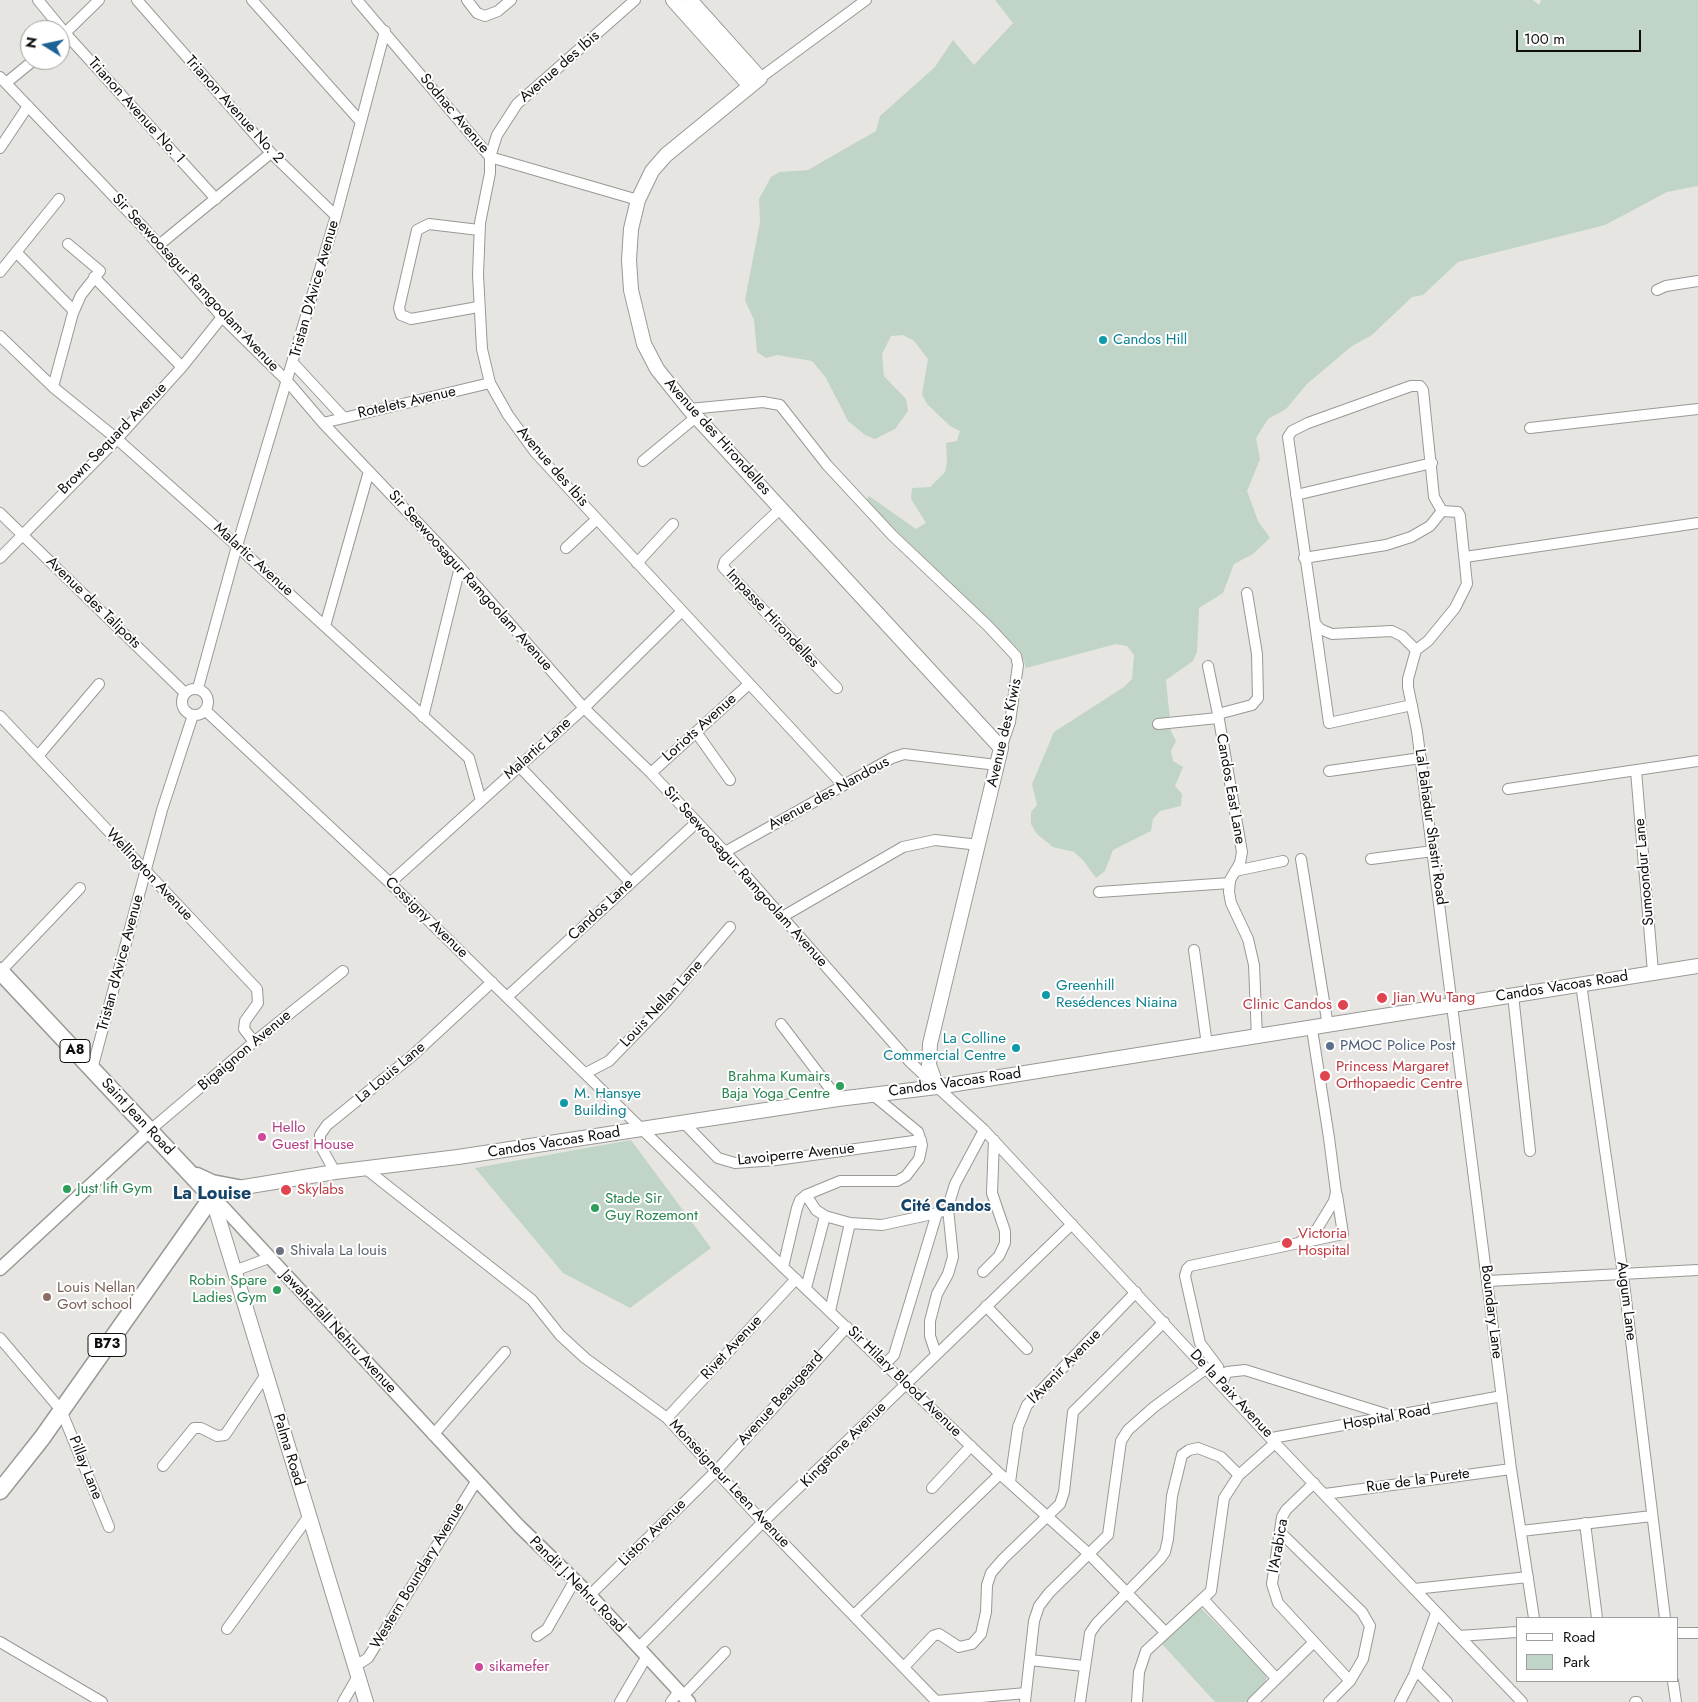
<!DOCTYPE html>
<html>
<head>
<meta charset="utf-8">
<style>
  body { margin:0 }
  #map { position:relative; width:1698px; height:1702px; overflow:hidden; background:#e7e5e2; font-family:Jost,sans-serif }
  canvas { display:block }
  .legend { position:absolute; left:1516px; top:1617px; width:162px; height:65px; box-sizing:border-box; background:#fff; border:1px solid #9f9f9e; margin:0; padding:6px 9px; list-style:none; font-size:15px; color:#0f0e0d }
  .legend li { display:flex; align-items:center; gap:10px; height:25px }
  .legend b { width:25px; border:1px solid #9f9f9e }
  .north { position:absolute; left:20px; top:20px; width:50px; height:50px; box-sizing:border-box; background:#fff; border:1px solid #9f9f9e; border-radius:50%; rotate:280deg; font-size:14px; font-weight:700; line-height:20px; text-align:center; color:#0f0e0d }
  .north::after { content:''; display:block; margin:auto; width:18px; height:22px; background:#1c6297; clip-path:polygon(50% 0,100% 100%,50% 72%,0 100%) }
  .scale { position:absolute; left:1516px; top:30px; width:125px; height:22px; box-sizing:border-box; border:2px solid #0f0e0d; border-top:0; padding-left:6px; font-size:15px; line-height:18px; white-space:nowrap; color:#0f0e0d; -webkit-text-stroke:4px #fff; paint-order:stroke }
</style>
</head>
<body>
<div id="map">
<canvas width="1698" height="1702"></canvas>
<ul class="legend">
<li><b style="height:6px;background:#fff"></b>Road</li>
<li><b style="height:14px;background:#c0d4c7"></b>Park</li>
</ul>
<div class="north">N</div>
<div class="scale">100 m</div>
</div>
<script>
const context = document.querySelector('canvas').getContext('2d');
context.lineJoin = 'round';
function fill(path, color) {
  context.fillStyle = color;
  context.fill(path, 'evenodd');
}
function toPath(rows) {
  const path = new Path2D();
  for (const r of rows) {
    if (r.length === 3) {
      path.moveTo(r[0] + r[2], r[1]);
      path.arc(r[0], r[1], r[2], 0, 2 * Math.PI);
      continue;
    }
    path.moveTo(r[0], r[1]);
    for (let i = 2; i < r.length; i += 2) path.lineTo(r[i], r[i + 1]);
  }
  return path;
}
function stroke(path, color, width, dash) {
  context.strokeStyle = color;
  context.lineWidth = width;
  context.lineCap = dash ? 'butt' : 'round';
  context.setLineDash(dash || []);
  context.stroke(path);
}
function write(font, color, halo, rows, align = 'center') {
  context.font = font + ' Jost,sans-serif';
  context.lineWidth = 4;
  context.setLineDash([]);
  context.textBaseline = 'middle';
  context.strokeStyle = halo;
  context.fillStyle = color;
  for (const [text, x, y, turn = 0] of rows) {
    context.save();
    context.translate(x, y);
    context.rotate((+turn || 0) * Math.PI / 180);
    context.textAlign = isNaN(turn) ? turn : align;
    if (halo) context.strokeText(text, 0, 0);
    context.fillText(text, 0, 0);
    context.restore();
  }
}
fill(toPath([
  [995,0,1533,0,1539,5,1541,0,1698,0,1698,186,1667,192,1605,225,1458,262,1423,295,1412,297,1372,335,1352,346,1307,384,1286,409,1268,419,1256,438,1260,459,1247,491,1258,521,1270,538,1253,554,1234,564,1223,593,1199,608,1197,652,1193,661,1166,680,1171,731,1176,741,1171,751,1173,761,1183,767,1175,786,1182,794,1181,806,1160,811,1153,819,1151,831,1113,850,1105,871,1096,878,1083,860,1074,852,1053,847,1037,834,1031,824,1031,812,1037,805,1032,784,1054,732,1124,687,1132,679,1134,655,1127,646,1116,644,1026,668,1021,652,866,501,869,496,916,529,926,523,911,499,912,488,930,487,945,472,947,461,946,443,957,441,960,431,950,426,927,404,922,394,928,359,914,341,903,335,891,336,882,354,884,376,906,399,908,411,895,429,875,439,865,435,848,421,826,378,812,361,777,355,766,358,757,352,754,320,745,300,760,222,759,199,771,177,780,172,808,170,876,131,880,116,935,67,953,40,974,65,1013,23],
  [631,1140,711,1248,630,1308,563,1273,475,1168],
  [1200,1607,1267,1675,1265,1683,1247,1702,1215,1702,1162,1644]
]), '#c0d4c7');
const minor = toPath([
  [38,0,65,33,216,199],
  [137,0,271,153,336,216],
  [252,0,361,122],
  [357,0,490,157,638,200],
  [467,0,477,13,485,16,498,11,511,0],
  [635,0,517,104,497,135,490,157,490,173,480,223,478,275,482,349,490,383,508,415,535,452,843,785],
  [60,38,99,0],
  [0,77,142,226,222,317,288,382,323,423,460,567,584,708,651,773,725,852,910,1062,984,1130,1275,1443,1522,1702],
  [760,78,866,0],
  [6,83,34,60],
  [0,148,28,106],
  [159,245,271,153],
  [16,252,74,311],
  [0,272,59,199],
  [94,277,182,367],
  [1657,290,1666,286,1698,281],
  [478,307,411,319,401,315,399,308,417,230,429,224,479,230],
  [0,336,53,387,117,439,237,546,469,758,481,801],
  [293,363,344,418],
  [53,387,73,313,81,295,100,271,68,244],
  [689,409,763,402,780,405,827,465,892,535,988,626,1016,656,1018,665,1010,722,1001,748],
  [323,423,490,383],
  [1530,428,1698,409],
  [643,461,696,417],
  [1296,495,1432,463],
  [781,508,725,561,723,567,837,688],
  [0,513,185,693],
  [566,548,597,519],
  [1465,557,1698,523],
  [0,558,117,439,182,367,222,317],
  [1304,558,1386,545,1411,537,1430,526,1442,511,1458,512,1460,516,1467,584,1455,608,1428,641,1416,650],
  [637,563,673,524],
  [1247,593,1257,654,1258,698,1252,705,1218,714,1242,852,1240,863,1230,880,1229,892,1231,903,1248,939,1254,965,1257,1038],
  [1315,624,1329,723,1412,705],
  [325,626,369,471],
  [1416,650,1408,679,1408,687,1417,731,1511,1469,1534,1618],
  [1416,650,1402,636,1392,631,1332,634,1320,629,1315,623,1288,437,1292,431,1308,423,1411,386,1420,386,1423,390,1434,497,1442,511],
  [1208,666,1218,714],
  [198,688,237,546,336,216,385,31],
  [195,702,13],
  [205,710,390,883,783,1267,1000,1474,1089,1554,1165,1632],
  [0,716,257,989,258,1003,245,1021,244,1029,254,1042],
  [423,717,460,567],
  [1158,724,1218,718],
  [696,732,730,780],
  [38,756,99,684],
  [519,766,631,883],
  [1329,771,1421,758],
  [1636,771,1653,972],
  [651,773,749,684],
  [1508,789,1698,761],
  [725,852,892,758,904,754,997,765],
  [1301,859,1328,1026],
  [1371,859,1433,851],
  [1235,871,1283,861],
  [390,883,584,708,682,611],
  [1099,892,1230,883],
  [782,917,903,847,935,840,979,845],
  [1194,950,1207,1045],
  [0,972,80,888],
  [1581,984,1623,1275,1665,1618],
  [1513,995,1530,1151],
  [507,997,696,823],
  [781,1024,838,1099],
  [92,1069,162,810,193,715],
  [586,1073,609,1061,665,1003,730,927],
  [685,1124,718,1158,735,1163,776,1160,921,1140],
  [149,1131,254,1042,343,971],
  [366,1169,532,1300,560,1335,585,1358,667,1418,763,1522,937,1702],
  [335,1172,320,1145,320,1135,327,1125,412,1056,492,982],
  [806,1195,816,1210,825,1216,850,1223,882,1225,937,1213],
  [1301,1243,1343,1234,1337,1195],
  [783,1267,797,1208,800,1200,806,1195,840,1181,897,1181,906,1176,919,1159,922,1145,918,1132,873,1095],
  [234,1271,269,1258],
  [983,1272,999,1256,1005,1243,1005,1231,992,1193,994,1140],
  [1488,1281,1698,1270],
  [806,1288,825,1216],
  [986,1306,1027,1349],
  [830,1311,850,1223],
  [0,1338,61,1410,109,1527],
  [936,1354,930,1336,930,1321,937,1294,948,1274,953,1257,948,1209,951,1197,955,1184,984,1130],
  [883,1362,888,1361,894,1355,937,1213,948,1209],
  [1222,1383,1218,1367,1200,1343,1185,1276,1187,1269,1190,1266,1299,1243,1317,1229,1334,1201,1336,1192,1329,1138,1312,1029],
  [1222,1383,1227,1372,1245,1370,1392,1416],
  [667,1418,796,1279],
  [433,1435,505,1352],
  [1272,1438,1502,1396],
  [163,1466,194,1428,201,1428,217,1436,225,1435,265,1376],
  [1010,1482,1018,1427,1027,1405,1136,1292],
  [932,1488,971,1446],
  [1325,1494,1511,1469],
  [1585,1523,1597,1618],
  [1521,1531,1652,1516],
  [1280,1532,1362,1612,1370,1626,1363,1659,1350,1681,1329,1702],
  [1414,1589,1528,1577],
  [590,1595,716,1471,847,1327],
  [1203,1599,1276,1678],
  [854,1615,1000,1474],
  [227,1629,309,1516],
  [1677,1633,1698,1633],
  [537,1636,547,1629,575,1580],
  [1459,1636,1517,1632],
  [0,1642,102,1702],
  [1314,1642,1350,1681],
  [639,1647,763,1522,1072,1224],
  [1030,1660,1084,1666],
  [354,1667,368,1658,477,1480],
  [904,1667,933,1636,939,1634,959,1647,972,1644,981,1634,986,1612,987,1585,991,1573,1003,1559,1060,1504,1064,1492,1073,1412,1164,1322],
  [1416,1670,1447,1702],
  [1673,1681,1676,1702],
  [683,1696,725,1652],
  [936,1701,1026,1693],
  [343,1702,358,1676],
  [620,1702,647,1656],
  [671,1702,679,1691],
  [1025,1702,1034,1621,1039,1606,1049,1593,1108,1535,1121,1441,1128,1430,1154,1407,1207,1368],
  [1080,1702,1090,1633,1097,1623,1160,1559,1165,1552,1168,1539,1172,1496,1182,1455,1189,1450,1198,1448,1221,1457,1239,1475],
  [1137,1702,1139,1672,1146,1651,1211,1591,1224,1498,1239,1475,1275,1443],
  [1253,1702,1314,1642,1278,1603,1272,1584,1282,1517,1286,1510,1314,1483],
  [1400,1702,1414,1675,1436,1613],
  [1635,1702,1637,1702]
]);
const tertiary = toPath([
  [212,1197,222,1206,519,1526,590,1595,689,1702],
  [0,1269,149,1131]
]);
const secondary = toPath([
  [673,0,750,86],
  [690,0,760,78,666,155,652,171,638,200,631,229,629,260,631,290,644,344,657,369,689,409,1001,748,930,1044,929,1065,937,1087],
  [366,1702,212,1197,238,1188,335,1172,458,1157,838,1099,937,1087,1698,966]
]);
const primary = toPath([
  [0,971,212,1197,42,1438,0,1491],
  [197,1176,212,1183,238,1188]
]);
stroke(minor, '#9a9895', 12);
stroke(tertiary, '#9a9895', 15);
stroke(secondary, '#9a9895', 16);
stroke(primary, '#9a9895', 19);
stroke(minor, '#fff', 10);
stroke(tertiary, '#fff', 12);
stroke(secondary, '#fff', 14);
stroke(primary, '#fff', 16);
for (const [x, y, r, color] of [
  [1103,340,5,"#0f9aa8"],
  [1046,995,5,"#0f9aa8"],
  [1382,998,6,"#e0444e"],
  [1343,1005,6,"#e0444e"],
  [1330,1046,5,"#5c6f8a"],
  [1016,1048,5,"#0f9aa8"],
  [1325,1076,6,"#e0444e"],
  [840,1086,5,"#2e9e5b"],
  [564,1103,5,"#0f9aa8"],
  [262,1137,5,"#d1479c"],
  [67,1189,5,"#2e9e5b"],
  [286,1190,6,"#e0444e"],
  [595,1208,5,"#2e9e5b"],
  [1287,1243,6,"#e0444e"],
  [280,1251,5,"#6b7280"],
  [277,1290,5,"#2e9e5b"],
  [47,1297,5,"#8d6e63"],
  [479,1667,5,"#d1479c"]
]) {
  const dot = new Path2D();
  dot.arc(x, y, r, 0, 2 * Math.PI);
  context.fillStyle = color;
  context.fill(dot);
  stroke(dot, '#fff', 2);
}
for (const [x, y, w] of [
  [75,1051,30],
  [107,1345,38]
]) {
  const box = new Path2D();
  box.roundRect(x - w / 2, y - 11.5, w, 23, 4);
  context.fillStyle = '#fff';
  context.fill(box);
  stroke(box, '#0f0e0d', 1);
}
write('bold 14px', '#0f0e0d', null, [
  ["A8",75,1051],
  ["B73",107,1345]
]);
write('15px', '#0f0e0d', '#fff', [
  ["Avenue des Ibis",560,67,-41],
  ["Trianon Avenue No. 2",234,110,48],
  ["Trianon Avenue No. 1",136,111,48],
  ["Sodnac Avenue",454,114,50],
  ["Sir Seewoosagur Ramgoolam Avenue",195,283,47],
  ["Tristan D'Avice Avenue",315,289,-74],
  ["Rotelets Avenue",407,403,-13],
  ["Avenue des Hirondelles",717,437,48],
  ["Brown Sequard Avenue",113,439,-46],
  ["Avenue des Ibis",552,467,49],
  ["Malartic Avenue",253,560,42],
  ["Sir Seewoosagur Ramgoolam Avenue",470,581,48],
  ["Avenue des Talipots",93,603,44],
  ["Impasse Hirondelles",772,619,47],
  ["Loriots Avenue",700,728,-42],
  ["Avenue des Kiwis",1005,733,-77],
  ["Malartic Lane",538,749,-42],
  ["Candos East Lane",1230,789,80],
  ["Avenue des Nandous",829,794,-29],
  ["Lal Bahadur Shastri Road",1430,827,82],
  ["Sumoondur Lane",1645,872,-95],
  ["Wellington Avenue",149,875,47],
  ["Sir Seewoosagur Ramgoolam Avenue",745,877,48],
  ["Candos Lane",601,910,-43],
  ["Cossigny Avenue",426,918,44],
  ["Tristan d'Avice Avenue",121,963,-75],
  ["Candos Vacoas Road",1562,987,-9],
  ["Louis Nellan Lane",662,1004,-47],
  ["Bigaignon Avenue",245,1051,-40],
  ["La Louis Lane",391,1073,-40],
  ["Candos Vacoas Road",955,1083,-8],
  ["Saint Jean Road",137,1117,47],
  ["Candos Vacoas Road",554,1143,-9],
  ["Lavoiperre Avenue",796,1155,-6],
  ["Augum Lane",1626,1301,83],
  ["Boundary Lane",1491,1312,83],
  ["Jawaharlall Nehru Avenue",338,1332,47],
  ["Rivet Avenue",732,1348,-47],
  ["l'Avenir Avenue",1065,1367,-46],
  ["Sir Hilary Blood Avenue",904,1382,44],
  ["De la Paix Avenue",1231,1394,47],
  ["Avenue Beaugeard",781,1399,-48],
  ["Hospital Road",1387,1418,-10],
  ["Kingstone Avenue",844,1445,-45],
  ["Palma Road",288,1450,73],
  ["Pillay Lane",85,1468,68],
  ["Rue de la Purete",1418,1481,-8],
  ["Monseigneur Leen Avenue",729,1484,47],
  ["Liston Avenue",653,1533,-45],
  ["l'Arabica",1279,1546,-80],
  ["Western Boundary Avenue",418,1576,-59],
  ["Pandit J.Nehru Road",577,1585,45]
]);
write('15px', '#0d838f', '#fff', [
  ["Candos Hill",1113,340],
  ["Greenhill",1056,986],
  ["Resédences Niaina",1056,1003],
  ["La Colline",1006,1039,"right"],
  ["Commercial Centre",1006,1056,"right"],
  ["M. Hansye",574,1094],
  ["Building",574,1111]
], 'left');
write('15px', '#be3a42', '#fff', [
  ["Jian Wu Tang",1393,998],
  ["Clinic Candos",1332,1005,"right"],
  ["Princess Margaret",1336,1067],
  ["Orthopaedic Centre",1336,1084],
  ["Skylabs",297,1190],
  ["Victoria",1298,1234],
  ["Hospital",1298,1251]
], 'left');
write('15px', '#4e5e75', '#fff', [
  ["PMOC Police Post",1340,1046]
], 'left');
write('15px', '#27864d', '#fff', [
  ["Brahma Kumairs",830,1077],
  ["Baja Yoga Centre",830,1094],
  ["Just lift Gym",77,1189,"left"],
  ["Stade Sir",605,1199,"left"],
  ["Guy Rozemont",605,1216,"left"],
  ["Robin Spare",267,1281],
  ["Ladies Gym",267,1298]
], 'right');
write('15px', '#b23c85', '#fff', [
  ["Hello",272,1128],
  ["Guest House",272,1145],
  ["sikamefer",489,1667]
], 'left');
write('15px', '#5b616d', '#fff', [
  ["Shivala La louis",290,1251]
], 'left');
write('15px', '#785e54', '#fff', [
  ["Louis Nellan",57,1288],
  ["Govt school",57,1305]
], 'left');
write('bold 16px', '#154468', '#fff', [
  ["Cité Candos",946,1207]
]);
write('bold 18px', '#154468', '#fff', [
  ["La Louise",212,1195]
]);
</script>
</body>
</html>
